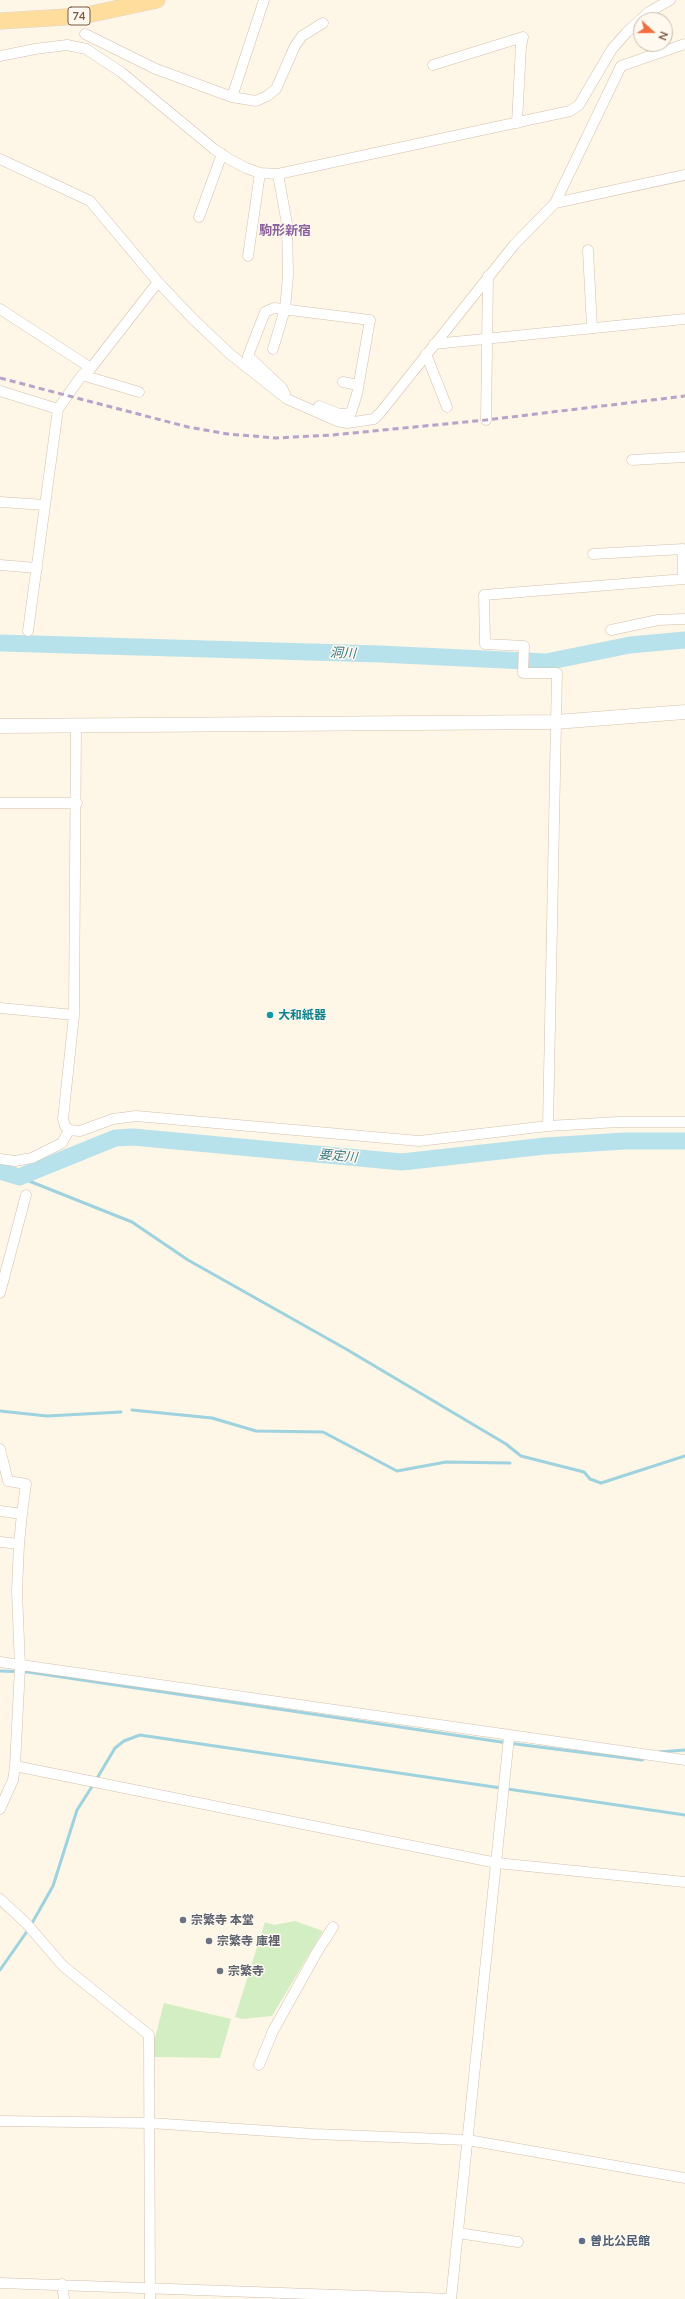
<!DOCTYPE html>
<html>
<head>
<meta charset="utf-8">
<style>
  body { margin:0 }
  #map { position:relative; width:685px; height:2299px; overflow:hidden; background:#fef6e6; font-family:Lato,sans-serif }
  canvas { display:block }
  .north { position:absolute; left:633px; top:12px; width:40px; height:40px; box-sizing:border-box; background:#fff9ef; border:1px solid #cabaac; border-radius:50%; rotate:111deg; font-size:11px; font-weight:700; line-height:16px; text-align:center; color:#7b5b47 }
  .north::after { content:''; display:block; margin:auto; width:14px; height:18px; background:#f46d40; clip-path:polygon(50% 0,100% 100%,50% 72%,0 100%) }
</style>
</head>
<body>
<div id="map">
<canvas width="685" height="2299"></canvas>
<div class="north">N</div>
</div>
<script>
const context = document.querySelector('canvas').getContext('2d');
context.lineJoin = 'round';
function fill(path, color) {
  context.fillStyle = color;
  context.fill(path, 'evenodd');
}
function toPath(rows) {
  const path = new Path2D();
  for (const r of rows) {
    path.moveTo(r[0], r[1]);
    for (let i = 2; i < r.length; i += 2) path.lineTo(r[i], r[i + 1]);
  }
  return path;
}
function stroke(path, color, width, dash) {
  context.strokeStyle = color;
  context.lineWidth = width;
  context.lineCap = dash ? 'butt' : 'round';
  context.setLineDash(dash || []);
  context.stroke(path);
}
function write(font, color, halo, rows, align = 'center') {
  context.font = font + ' Lato,"Noto Sans JP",sans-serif';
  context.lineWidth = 3;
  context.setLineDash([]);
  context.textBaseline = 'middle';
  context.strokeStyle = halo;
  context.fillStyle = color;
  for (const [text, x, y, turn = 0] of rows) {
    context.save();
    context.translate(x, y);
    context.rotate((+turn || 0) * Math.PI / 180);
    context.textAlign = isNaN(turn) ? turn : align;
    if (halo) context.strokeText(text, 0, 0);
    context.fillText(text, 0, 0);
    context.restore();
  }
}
fill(toPath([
  [295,1921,323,1931,272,2016,242,2019,235,2017,265,1922,274,1925],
  [164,2003,231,2019,220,2058,154,2057,154,2042]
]), '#d3eec3');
stroke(toPath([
  [19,1177,132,1222,188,1260,346,1349,506,1444,521,1456,584,1472,590,1479,601,1483,685,1456],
  [132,1410,212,1418,256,1431,323,1432,397,1471,446,1462,510,1463],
  [0,1411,47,1416,121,1412],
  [0,1671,28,1672,508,1743,642,1760,645,1758],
  [659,1752,685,1750],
  [96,1780,115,1748,124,1741,140,1735,685,1815],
  [31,1925,53,1886,77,1810,93,1785],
  [0,1970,28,1930]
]), '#9dd2de', 3);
stroke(toPath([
  [0,643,380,654,546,662,630,645,685,640],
  [0,1171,19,1177,115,1138,133,1137,402,1162,545,1146,625,1141,685,1141]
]), '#b8e2eb', 17);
const street = toPath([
  [85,34,156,69,232,97,256,101,267,96,276,89,295,46,302,36,323,23],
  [0,56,35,49,67,45,86,49,121,72,214,149,229,159,246,168,260,173,278,174,570,111,579,105,612,49,627,32,649,12,670,0],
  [433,65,523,37],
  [232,97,264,0],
  [517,123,521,46,523,37],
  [0,159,90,201,158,282,193,319,230,354,287,399,337,421,347,423,374,419,380,413,514,245,555,203,685,175],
  [555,203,621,66,685,44],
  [199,217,222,154],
  [588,250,592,328],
  [248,256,260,173],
  [0,309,91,368],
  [434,344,685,319],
  [273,349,285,309,288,276,287,224,278,174],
  [426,354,447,407],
  [82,375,139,392],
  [343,382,358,385],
  [0,391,58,409],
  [285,394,282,388,248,356,265,312,274,308,370,320,357,394,351,413,339,414,319,406],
  [486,420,488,276],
  [632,460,685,457],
  [0,502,45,505],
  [593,554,683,549,683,579],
  [0,565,37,568],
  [611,630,658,620,685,619],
  [28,631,58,409,82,375,91,368,158,282],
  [76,726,74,1015,63,1119,65,1126,69,1130,80,1131,113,1119,136,1116,419,1141,548,1126,618,1122,685,1122],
  [0,803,77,803],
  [0,1008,74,1015],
  [548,1126,557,673,523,673,524,646,485,644,484,595,685,579],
  [0,1159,15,1161,32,1158,62,1143,69,1130],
  [0,1293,26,1195],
  [0,1449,8,1481,26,1484,22,1514],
  [0,1511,22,1514,19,1544],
  [0,1542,19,1544,17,1591,20,1667,15,1766,13,1780,0,1809],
  [0,1662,685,1760],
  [15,1766,497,1863,685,1882],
  [0,1899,26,1923,63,1966,149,2035,150,2299],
  [259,2065,273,2031,317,1952,333,1927],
  [0,2121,150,2123,314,2134,468,2140,685,2178],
  [458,2233,518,2242],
  [0,2283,451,2299],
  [62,2284,64,2299],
  [451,2299,509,1737]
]);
const secondary = toPath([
  [0,726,555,722,685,712]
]);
const primary = toPath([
  [0,21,82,16,157,0]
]);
stroke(street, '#d5bfad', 11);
stroke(secondary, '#d8c0aa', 15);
stroke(primary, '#ddd4cf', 17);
stroke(street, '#fff', 10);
stroke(secondary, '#fff', 14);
stroke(primary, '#ffdd9d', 16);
stroke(toPath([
  [0,378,188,427,228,434,276,438,332,435,486,420,685,396]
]), '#b9a2ca', 3, [6, 4]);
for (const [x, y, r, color] of [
  [270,1015,4,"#0f9aa8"],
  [183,1920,4,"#6b7280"],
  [209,1941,4,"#6b7280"],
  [220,1971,4,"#6b7280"],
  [582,2241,4,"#5c6f8a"]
]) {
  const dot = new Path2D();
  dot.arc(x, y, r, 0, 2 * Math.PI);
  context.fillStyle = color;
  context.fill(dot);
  stroke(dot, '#fff9ef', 1.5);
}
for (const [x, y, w] of [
  [79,16,22]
]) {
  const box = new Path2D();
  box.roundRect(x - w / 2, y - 9, w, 18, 3);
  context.fillStyle = '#fff9ef';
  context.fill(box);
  stroke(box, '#7b5b47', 1);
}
write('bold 11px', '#7b5b47', null, [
  ["74",79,16]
]);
write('bold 12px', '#0d838f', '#fff9ef', [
  ["大和紙器",278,1015]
], 'left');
write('bold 12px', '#5b616d', '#fff9ef', [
  ["宗繁寺 本堂",191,1920],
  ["宗繁寺 庫裡",217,1941],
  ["宗繁寺",228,1971]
], 'left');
write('bold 12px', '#4e5e75', '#fff9ef', [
  ["曽比公民館",590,2241]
], 'left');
write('bold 13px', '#8c639f', '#fff9ef', [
  ["駒形新宿",285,231]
]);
write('italic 13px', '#3b7b8a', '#fff9ef', [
  ["洞川",343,653,2],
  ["要定川",338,1156,5]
]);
</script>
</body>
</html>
